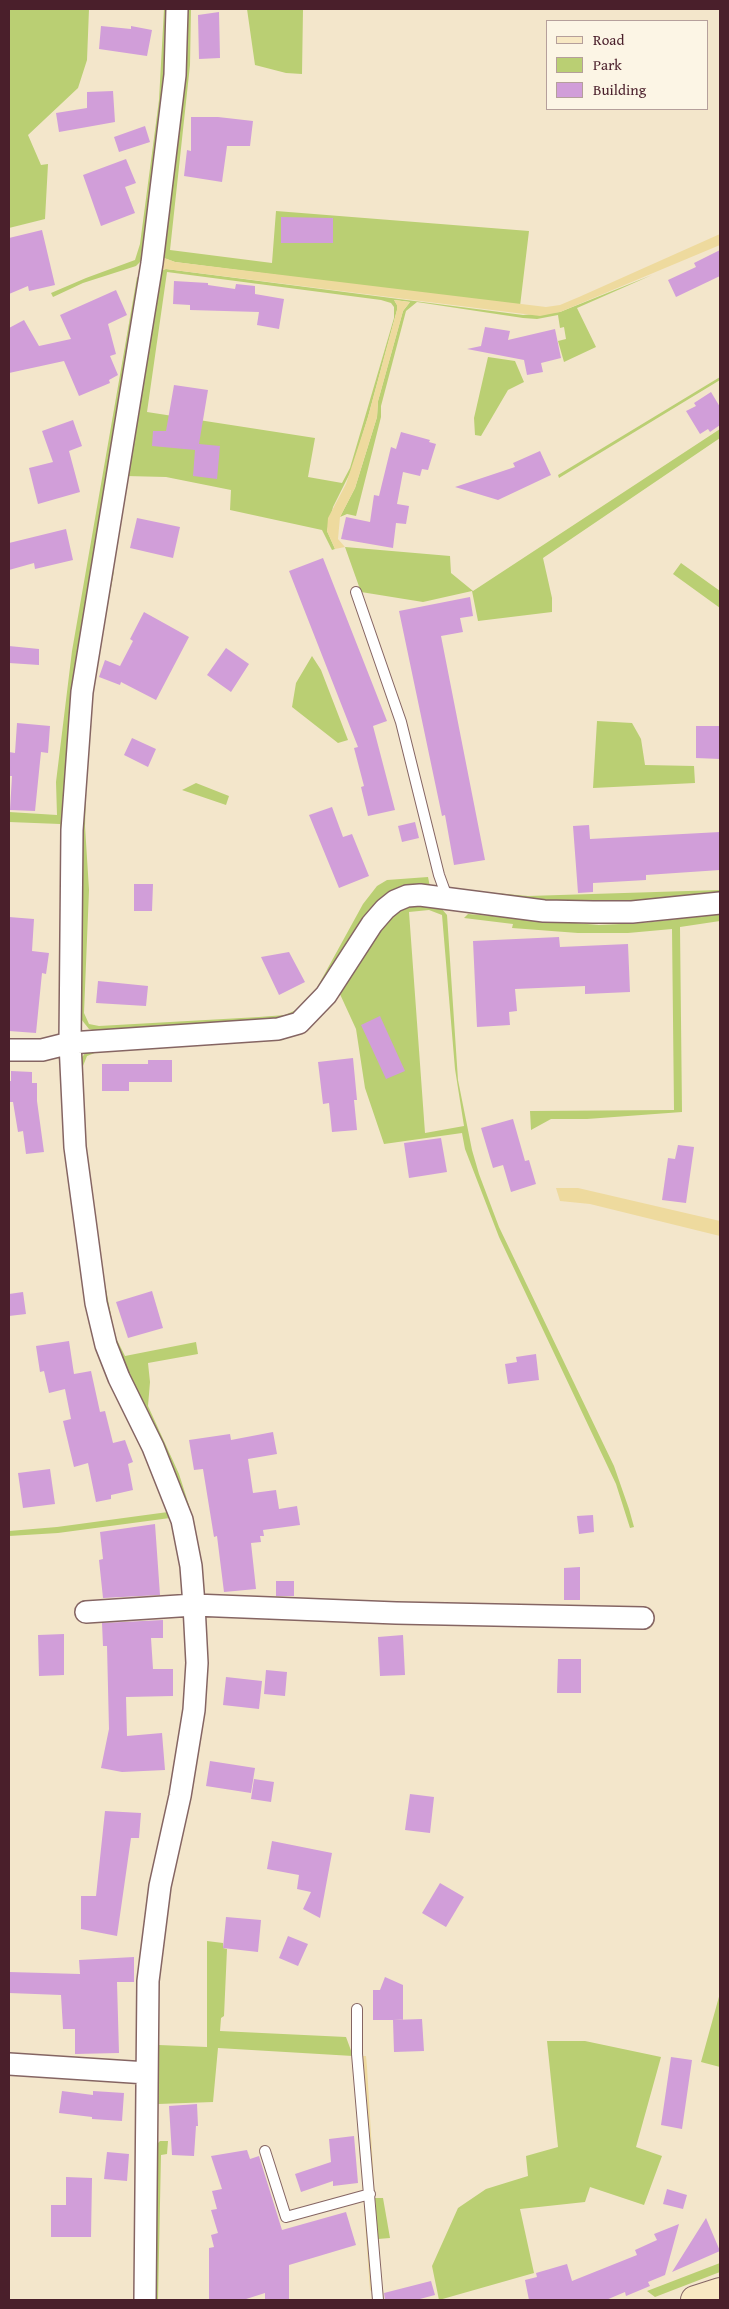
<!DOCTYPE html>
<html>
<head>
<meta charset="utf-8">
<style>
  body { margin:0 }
  #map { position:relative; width:729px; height:2309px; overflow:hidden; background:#f3e6cb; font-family:"Gentium Book Plus",serif }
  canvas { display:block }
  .frame { position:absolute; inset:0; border:10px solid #4a1f2b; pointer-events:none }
  .legend { position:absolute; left:546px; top:20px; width:162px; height:90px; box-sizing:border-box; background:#fcf5e5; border:1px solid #b59f9b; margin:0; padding:6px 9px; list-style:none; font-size:15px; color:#4a1f2b }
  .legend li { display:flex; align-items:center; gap:10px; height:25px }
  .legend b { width:25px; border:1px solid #b59f9b }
</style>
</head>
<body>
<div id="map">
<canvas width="729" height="2309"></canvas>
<div class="frame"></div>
<ul class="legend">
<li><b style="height:6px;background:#f8e8c3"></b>Road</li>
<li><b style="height:14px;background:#bacf73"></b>Park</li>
<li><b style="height:14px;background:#d19ed9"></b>Building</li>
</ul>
</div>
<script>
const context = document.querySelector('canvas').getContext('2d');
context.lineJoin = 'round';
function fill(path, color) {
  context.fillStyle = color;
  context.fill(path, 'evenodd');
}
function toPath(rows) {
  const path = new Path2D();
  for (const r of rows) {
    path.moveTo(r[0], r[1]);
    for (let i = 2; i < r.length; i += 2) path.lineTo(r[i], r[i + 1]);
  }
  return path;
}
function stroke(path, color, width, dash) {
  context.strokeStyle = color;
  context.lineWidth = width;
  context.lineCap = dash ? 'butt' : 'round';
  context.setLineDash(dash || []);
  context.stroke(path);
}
fill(toPath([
  [9,9,89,9,87,60,78,88,28,135,41,165,48,164,45,219,9,228],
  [164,9,168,9,165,70,144,258,136,266,83,283,53,297,51,293,86,278,135,260,140,244,159,100],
  [183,9,191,9,190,65,170,250,272,263,276,211,529,231,520,306,175,262,164,258,161,255],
  [247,9,303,9,302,74,286,73,255,65],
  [166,269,523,315,560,312,652,275,577,308,596,347,564,362,558,341,566,339,564,327,560,328,558,315,537,319,523,318,417,302,406,311,381,406,381,417,356,516,347,514,340,517,355,488,377,417,378,401,403,311,410,302,394,300,397,305,397,310,368,417,352,469,333,507,327,531,335,549,332,550,322,530,230,510,231,490,166,477,126,476,159,271],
  [167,272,381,300,391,303,394,307,394,318,350,468,342,483,308,477,315,438,147,412],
  [137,277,140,279,73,700,65,775,65,916,60,915,60,824,9,822,9,812,57,815,56,782,72,651],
  [488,357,515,361,524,382,508,390,481,436,475,435,474,418],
  [720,377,720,380,559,478,558,475],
  [720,429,720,438,543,558,552,598,552,612,478,621,472,591,423,602,361,592,345,547,450,556,451,573,473,591],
  [681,563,720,591,720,608,673,574],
  [114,571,95,677,87,758,85,826,89,890,84,1013,89,1024,99,1026,259,1017,285,1015,296,1010,306,1004,313,995,363,904,377,886,387,880,428,877,430,887,528,896,720,890,720,897,662,902,554,904,408,888,316,998,291,1018,97,1031,89,1029,81,1019,79,827,84,746,109,572],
  [312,656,321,670,348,740,338,743,292,707,296,683],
  [597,721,632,723,641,739,645,765,694,766,695,783,593,788],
  [196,783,229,796,226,805,182,790],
  [420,905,441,908,447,915,458,1080,472,1150,479,1174,499,1227,614,1466,629,1509,634,1527,630,1528,616,1484,499,1237,465,1149,462,1133,384,1144,365,1088,356,1029,339,992,377,932,400,909],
  [429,910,442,915,455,1069,464,1126,425,1133,409,912],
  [468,914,599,925,643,923,720,914,720,921,680,927,682,1112,587,1119,551,1119,531,1130,530,1111,674,1110,672,929,628,933,578,933,512,928,513,924,464,918],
  [283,1037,284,1040,100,1051,87,1056,81,1071,86,1158,98,1248,115,1336,125,1356,196,1342,198,1354,148,1363,150,1382,148,1406,179,1474,194,1521,207,1613,115,1348,88,1205,78,1062,87,1051],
  [168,1512,170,1518,58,1533,9,1536,9,1531,57,1527],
  [207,1941,223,1943,223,1948,227,1949,224,2016,221,2018,220,2031,346,2037,353,2056,218,2048,213,2102,158,2104,159,2045,207,2047],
  [720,1993,720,2067,701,2062],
  [547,2041,585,2041,661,2057,636,2147,662,2156,644,2205,590,2187,585,2202,520,2209,534,2273,439,2300,432,2266,458,2208,486,2189,528,2176,526,2156,558,2147],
  [160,2141,168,2141,167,2154,161,2155,158,2300,152,2300,157,2144],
  [375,2198,383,2198,390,2238,378,2239],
  [720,2263,720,2272,655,2297,647,2291]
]), '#bacf73');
fill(toPath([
  [720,234,720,245,560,312,540,316,166,269,159,271,161,255,164,258,175,262,546,307,560,305,579,297],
  [394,300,410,302,403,311,378,401,377,417,355,488,340,517,338,539,345,547,335,549,327,531,328,518,346,484,368,417,397,310,397,305],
  [556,1188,578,1188,720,1221,720,1236,590,1204,560,1201],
  [353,2056,366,2056,367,2067,381,2300,370,2290]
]), '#eeda9e');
fill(toPath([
  [219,12,220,58,199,59,198,15],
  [101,26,131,29,131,26,152,30,147,56,99,49],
  [113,91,115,122,59,132,56,113,87,108,87,92],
  [191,117,218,117,253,121,250,146,227,146,222,182,184,176,187,150,191,151],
  [145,126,150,142,119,152,114,137],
  [126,159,136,183,125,187,135,213,101,226,83,175],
  [281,217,333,218,333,243,281,243],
  [42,230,55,285,29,291,28,286,9,294,9,238],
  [720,250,720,276,676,297,668,280,696,267,694,263],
  [174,281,208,283,208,285,235,289,236,284,255,286,255,294,284,299,279,329,257,325,259,312,190,310,190,305,173,304],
  [116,290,127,315,108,324,116,354,110,356,118,375,109,380,110,383,79,396,64,361,9,373,9,328,24,320,39,346,71,339,60,315],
  [485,327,510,331,508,340,555,329,561,358,541,363,543,372,527,375,524,360,467,349,481,346],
  [174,385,208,390,199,444,220,446,217,479,193,476,195,450,152,446,153,431,166,431],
  [711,392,720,407,720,425,710,432,708,429,700,434,686,411,696,406,694,403],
  [73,420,82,446,69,451,80,492,38,504,29,468,53,462,42,431],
  [401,432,430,440,429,442,436,444,428,470,422,469,420,476,403,472,397,504,409,506,406,524,396,523,393,548,341,539,346,517,370,522,374,495,379,496,391,447,396,449],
  [540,451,551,475,498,500,455,487,515,467,513,463],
  [137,518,180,527,173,558,130,548],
  [66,529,73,560,35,569,34,563,9,570,9,543],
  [323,558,387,721,373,726,395,810,368,816,361,787,364,786,354,748,358,747,289,571],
  [470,597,473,616,460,618,463,632,441,636,485,860,454,865,445,815,442,816,399,611],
  [144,612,189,637,156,700,121,682,120,685,99,677,105,660,120,666,133,641,130,639],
  [9,646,39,649,39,665,9,663],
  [226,648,249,664,231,692,207,675],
  [17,723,50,726,48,753,41,752,35,811,10,810,12,776,9,776,9,752,15,753],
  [696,726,720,726,720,759,696,758],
  [132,738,156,749,148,767,124,755],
  [332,807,343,837,352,834,369,876,339,888,309,815],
  [415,822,419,838,402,842,398,826],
  [589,825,590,839,720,832,720,870,646,875,646,880,593,883,593,892,578,893,573,826],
  [134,884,153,884,152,911,134,911],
  [9,917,34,919,32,951,49,953,46,974,42,973,36,1033,9,1031],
  [559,937,560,947,628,944,630,992,585,994,585,986,515,989,517,1011,509,1012,510,1025,477,1027,473,941],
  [289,952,305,982,279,995,261,957],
  [98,981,148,986,146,1006,96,1003],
  [380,1016,405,1071,386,1079,361,1025],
  [353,1058,357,1100,354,1100,357,1130,332,1132,329,1103,323,1104,318,1062],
  [148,1060,172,1060,172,1082,129,1082,129,1091,102,1091,102,1064,148,1064],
  [11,1071,32,1072,32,1083,37,1083,37,1101,44,1152,26,1154,23,1131,18,1132,13,1102,9,1102,9,1081,11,1081],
  [513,1119,525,1161,529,1160,536,1184,511,1192,503,1165,493,1168,481,1128],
  [441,1138,447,1172,409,1178,404,1143],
  [678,1145,694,1147,686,1203,662,1200,668,1158,675,1159],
  [152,1291,163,1328,128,1338,116,1302],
  [23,1292,26,1314,9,1316,9,1294],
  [69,1341,74,1374,91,1371,100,1412,105,1411,113,1443,125,1440,133,1462,128,1464,133,1490,111,1495,111,1499,96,1502,88,1463,74,1467,63,1421,71,1419,65,1389,49,1393,44,1371,40,1372,36,1346],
  [536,1354,539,1380,508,1384,505,1364,517,1362,516,1357],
  [273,1432,277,1454,248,1459,253,1493,276,1490,279,1509,297,1506,300,1525,263,1530,264,1536,260,1536,261,1542,251,1543,256,1589,224,1592,217,1536,214,1537,203,1469,194,1470,189,1440,230,1434,231,1440],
  [50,1469,55,1504,23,1508,18,1473],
  [593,1515,594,1532,579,1534,577,1516],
  [155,1524,160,1595,103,1598,99,1560,103,1559,100,1532],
  [580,1567,580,1600,564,1600,564,1568],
  [276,1581,294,1581,294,1596,276,1596],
  [163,1620,163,1638,151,1638,153,1669,173,1669,173,1696,126,1697,127,1736,162,1733,165,1770,122,1772,101,1768,109,1729,107,1646,103,1646,102,1623],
  [64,1634,64,1675,39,1676,38,1635],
  [403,1635,405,1675,380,1676,378,1637],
  [558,1659,581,1659,581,1693,557,1693],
  [266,1670,287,1672,285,1696,264,1694],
  [226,1677,262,1681,259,1709,223,1705],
  [210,1761,255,1768,251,1793,206,1786],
  [254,1779,274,1782,271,1802,251,1799],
  [410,1794,434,1797,430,1833,405,1830],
  [105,1811,141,1813,139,1838,131,1838,117,1936,81,1929,81,1896,96,1896],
  [272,1841,332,1853,320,1918,303,1909,311,1892,297,1889,299,1875,267,1869],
  [440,1883,464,1897,446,1927,422,1913],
  [226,1917,261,1920,258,1952,223,1948],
  [288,1936,308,1944,298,1966,279,1958],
  [134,1957,134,1982,117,1982,119,2053,75,2054,75,2029,63,2029,61,1995,9,1993,9,1972,80,1974,79,1960],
  [385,1977,403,1985,403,2020,373,2020,373,1990,380,1990],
  [422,2019,424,2051,394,2052,393,2020],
  [671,2057,692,2060,682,2129,661,2125],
  [62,2091,93,2095,93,2091,124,2093,122,2121,92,2119,92,2117,59,2113],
  [197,2104,198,2126,196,2126,194,2156,172,2155,169,2106],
  [354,2136,358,2183,333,2186,333,2181,301,2192,295,2174,331,2162,329,2139],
  [247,2150,250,2159,259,2156,282,2230,346,2212,356,2245,289,2265,289,2300,265,2300,265,2293,243,2300,209,2300,209,2248,214,2247,211,2235,218,2233,211,2210,217,2209,212,2191,222,2189,211,2156],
  [107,2152,129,2154,127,2181,104,2179],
  [66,2177,92,2178,91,2237,51,2237,51,2205,66,2205],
  [667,2189,687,2195,683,2209,663,2204],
  [706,2218,720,2251,672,2272],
  [679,2224,665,2275,648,2282,650,2286,626,2296,625,2292,606,2300,529,2300,525,2280,537,2277,536,2273,567,2264,572,2281,637,2255,635,2250,657,2240,654,2234],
  [431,2281,435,2295,416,2300,385,2300,384,2293]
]), '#d19ed9');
const lane = toPath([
  [356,592,401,722,439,875,447,897],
  [357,2009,357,2054,378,2300],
  [265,2151,286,2217,370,2194]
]);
const street = toPath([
  [9,1050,42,1050,70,1043,278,1029,299,1023,326,995,372,924,385,909,395,901,407,896,420,895,544,911,593,912,632,912,720,903],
  [86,1612,194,1605,396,1613,643,1618],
  [9,2064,147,2073],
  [145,2300,148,1981,160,1886,180,1796,194,1710,197,1663,194,1605,191,1566,182,1520,153,1447,119,1378,106,1345,96,1303,75,1147,70,1043,72,830,82,692,152,263,175,75,177,9]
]);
const secondary = toPath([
  [695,2300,720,2292]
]);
stroke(lane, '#856563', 12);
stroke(street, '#856563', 24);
stroke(secondary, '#856563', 30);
stroke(lane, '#fff', 10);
stroke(street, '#fff', 21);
stroke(secondary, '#f8e8c3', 28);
</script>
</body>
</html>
